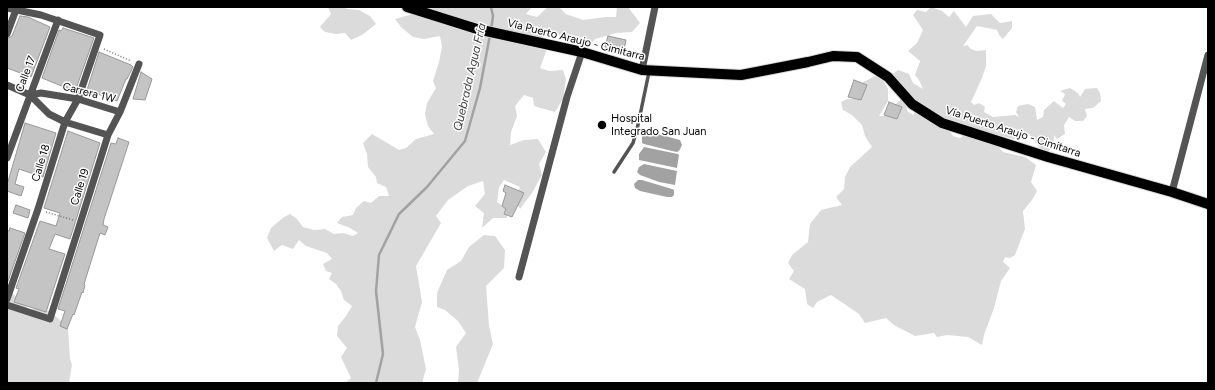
<!DOCTYPE html>
<html>
<head>
<meta charset="utf-8">
<style>
  body { margin:0 }
  #map { position:relative; width:1215px; height:390px; overflow:hidden; background:#fff; font-family:Figtree,sans-serif }
  canvas { display:block }
  .frame { position:absolute; inset:0; border:8px solid #000; pointer-events:none }
</style>
</head>
<body>
<div id="map">
<canvas width="1215" height="390"></canvas>
<div class="frame"></div>
</div>
<script>
const context = document.querySelector('canvas').getContext('2d');
context.lineJoin = 'round';
function fill(path, color) {
  context.fillStyle = color;
  context.fill(path, 'evenodd');
}
function toPath(rows) {
  const path = new Path2D();
  for (const r of rows) {
    path.moveTo(r[0], r[1]);
    for (let i = 2; i < r.length; i += 2) path.lineTo(r[i], r[i + 1]);
  }
  return path;
}
function stroke(path, color, width, dash) {
  context.strokeStyle = color;
  context.lineWidth = width;
  context.lineCap = dash ? 'butt' : 'round';
  context.setLineDash(dash || []);
  context.stroke(path);
}
function write(font, color, halo, rows, align = 'center') {
  context.font = font + ' Figtree,sans-serif';
  context.lineWidth = 3;
  context.setLineDash([]);
  context.textBaseline = 'middle';
  context.strokeStyle = halo;
  context.fillStyle = color;
  for (const [text, x, y, turn = 0] of rows) {
    context.save();
    context.translate(x, y);
    context.rotate((+turn || 0) * Math.PI / 180);
    context.textAlign = isNaN(turn) ? turn : align;
    if (halo) context.strokeText(text, 0, 0);
    context.fillText(text, 0, 0);
    context.restore();
  }
}
fill(toPath([
  [328,7,344,7,347,9,359,10,370,16,376,24,362,35,351,40,345,33,336,34,325,32,320,27,331,14],
  [433,7,532,7,526,14,537,17,548,7,559,7,566,14,583,20,606,17,616,17,617,7,628,7,640,23,632,32,616,33,595,39,584,52,574,39,552,33,543,37,548,46,540,68,549,71,563,70,566,79,563,99,555,112,534,106,533,98,524,95,515,106,517,116,511,132,510,145,524,140,538,139,546,152,539,164,542,175,532,193,520,209,514,199,520,187,504,180,499,187,497,202,506,208,507,218,493,218,482,228,484,213,475,206,485,194,483,181,468,186,448,200,436,216,441,223,416,266,422,302,415,327,420,340,426,369,422,383,345,383,351,378,341,357,347,348,337,336,338,326,346,316,352,306,344,300,341,291,336,284,329,279,332,273,326,271,323,264,332,259,327,253,306,246,299,240,293,249,282,245,274,251,267,238,271,228,284,217,290,214,297,219,303,227,314,230,325,229,334,234,343,233,353,236,358,233,350,228,337,223,342,217,353,215,356,208,364,201,371,203,379,196,389,196,386,187,377,183,376,177,368,167,367,154,363,143,372,134,399,150,406,148,416,139,434,134,428,126,425,114,427,103,436,88,433,81,439,62,442,47,440,36,424,39,413,37,401,27,395,19,434,8],
  [931,7,942,11,949,17,954,11,966,27,973,16,991,14,1000,23,1012,21,1012,28,1003,39,999,35,997,30,977,26,963,46,967,45,971,49,977,51,986,50,986,66,982,78,971,102,974,105,979,103,985,107,984,112,993,117,1015,115,1019,117,1016,112,1018,106,1028,104,1035,107,1037,120,1043,117,1044,110,1054,101,1063,108,1066,104,1062,101,1065,94,1060,91,1070,88,1078,93,1080,97,1085,89,1097,88,1100,93,1101,101,1093,108,1085,109,1087,116,1083,121,1075,121,1069,117,1064,125,1065,134,1057,139,1054,135,1054,141,1048,153,1039,147,1029,134,1014,139,977,130,949,130,953,136,960,138,968,132,996,144,1003,152,1025,157,1036,165,1031,182,1037,191,1032,200,1023,211,1025,229,1015,255,1010,258,1005,257,1003,262,1010,268,1001,281,994,308,984,335,982,345,968,337,947,335,937,337,934,333,915,336,894,325,886,318,865,323,859,314,831,295,817,302,813,308,807,304,805,289,789,279,794,271,788,263,792,255,808,242,810,224,821,210,842,205,836,197,844,189,845,177,850,167,872,147,865,136,862,125,852,115,843,110,841,102,847,99,857,99,863,82,875,76,883,80,888,89,888,101,879,116,890,116,895,105,903,97,908,112,914,115,916,103,889,77,898,70,909,74,913,83,923,89,919,80,915,75,920,61,908,51,917,43,923,30,913,15,917,10,926,12],
  [484,235,495,236,505,250,504,268,486,286,489,326,493,344,477,383,458,383,459,370,456,347,466,333,458,321,445,310,437,307,437,293,447,270,461,261,469,247],
  [11,292,30,310,36,308,49,311,59,319,68,328,70,359,72,365,69,383,7,383,7,294]
]), '#dbdbdb');
fill(toPath([
  [646,131,680,140,682,145,679,151,677,152,672,151,644,144,642,143,642,136],
  [644,147,678,154,679,155,677,168,639,160,639,154],
  [644,164,677,171,675,185,659,182,640,175,637,172,639,167],
  [638,180,642,180,672,189,674,190,674,195,672,197,667,197,640,191,635,188,634,184]
]), '#a2a2a2');
stroke(toPath([
  [491,30,493,16,491,7],
  [376,383,383,354,376,291,379,255,399,214,427,187,465,141,480,88,490,35]
]), '#a2a2a2', 2.5);
const building = toPath([
  [20,16,28,17,50,27,31,77,7,68,7,39,12,36,20,16],
  [63,28,94,38,77,86,76,86,74,91,42,78,59,30,61,31,63,28],
  [608,36,626,40,624,50,605,47,608,36],
  [99,52,131,65,133,67,127,79,126,79,117,101,87,90,99,52],
  [141,72,152,79,145,100,133,99,141,72],
  [854,80,867,85,861,100,848,97,854,80],
  [889,102,902,107,897,119,884,115,889,102],
  [25,123,56,133,43,177,19,169,15,184,24,187,21,196,7,191,7,185,25,123],
  [68,131,100,143,70,239,55,234,49,249,65,254,46,312,14,302,19,289,16,288,40,221,56,226,60,213,44,208,68,131],
  [118,138,129,142,104,219,103,225,108,227,105,235,100,233,84,284,85,285,83,293,82,292,74,315,73,314,67,329,60,326,65,311,58,309,111,143,116,144,118,138],
  [505,185,524,193,512,217,504,214,506,209,502,206,506,193,503,191,505,185],
  [16,205,30,210,28,218,13,213,16,205],
  [10,228,25,233,7,284,7,230,9,231,10,228]
]);
fill(building, '#c4c4c4');
stroke(building, '#989898', 1);
const primary = toPath([
  [407,7,477,29,582,52,642,70,741,75,808,62,833,56,857,57,888,77,912,104,942,123,1048,157,1172,192,1208,204]
]);
stroke(primary, '#dbdbdb', 12);
stroke(toPath([
  [104,49,131,61],
  [46,212,73,220]
]), '#767676', 1.5, [1, 2]);
stroke(toPath([
  [614,172,633,143,638,125,649,72]
]), '#545454', 3.5);
stroke(toPath([
  [7,8,41,15,100,35,78,99,65,122,38,209,7,299],
  [7,34,17,7],
  [642,70,655,7],
  [7,85,30,95,41,93,78,99,120,112],
  [30,95,49,114,65,122,108,135],
  [7,158,58,20],
  [1172,192,1208,55],
  [519,277,567,97,582,52],
  [7,305,50,319,108,135,120,112,139,64]
]), '#545454', 7);
stroke(primary, '#000', 10);
for (const [x, y, r, color] of [
  [602,125,5,"#000"]
]) {
  const dot = new Path2D();
  dot.arc(x, y, r, 0, 2 * Math.PI);
  context.fillStyle = color;
  context.fill(dot);
  stroke(dot, '#fff', 1.5);
}
write('11px', '#000', '#fff', [
  ["Vía Puerto Araujo - Cimitarra",576,40,14],
  ["Calle 17",26,74,-69],
  ["Carrera 1W",89,93,14],
  ["Vía Puerto Araujo - Cimitarra",1013,132,18],
  ["Calle 18",41,163,-73],
  ["Calle 19",80,187,-72]
]);
write('11px', '#000', '#fff', [
  ["Hospital",611,119],
  ["Integrado San Juan",611,132]
], 'left');
write('italic 12px', '#434343', '#fff', [
  ["Quebrada Agua Fría",470,77,-77]
]);
</script>
</body>
</html>
